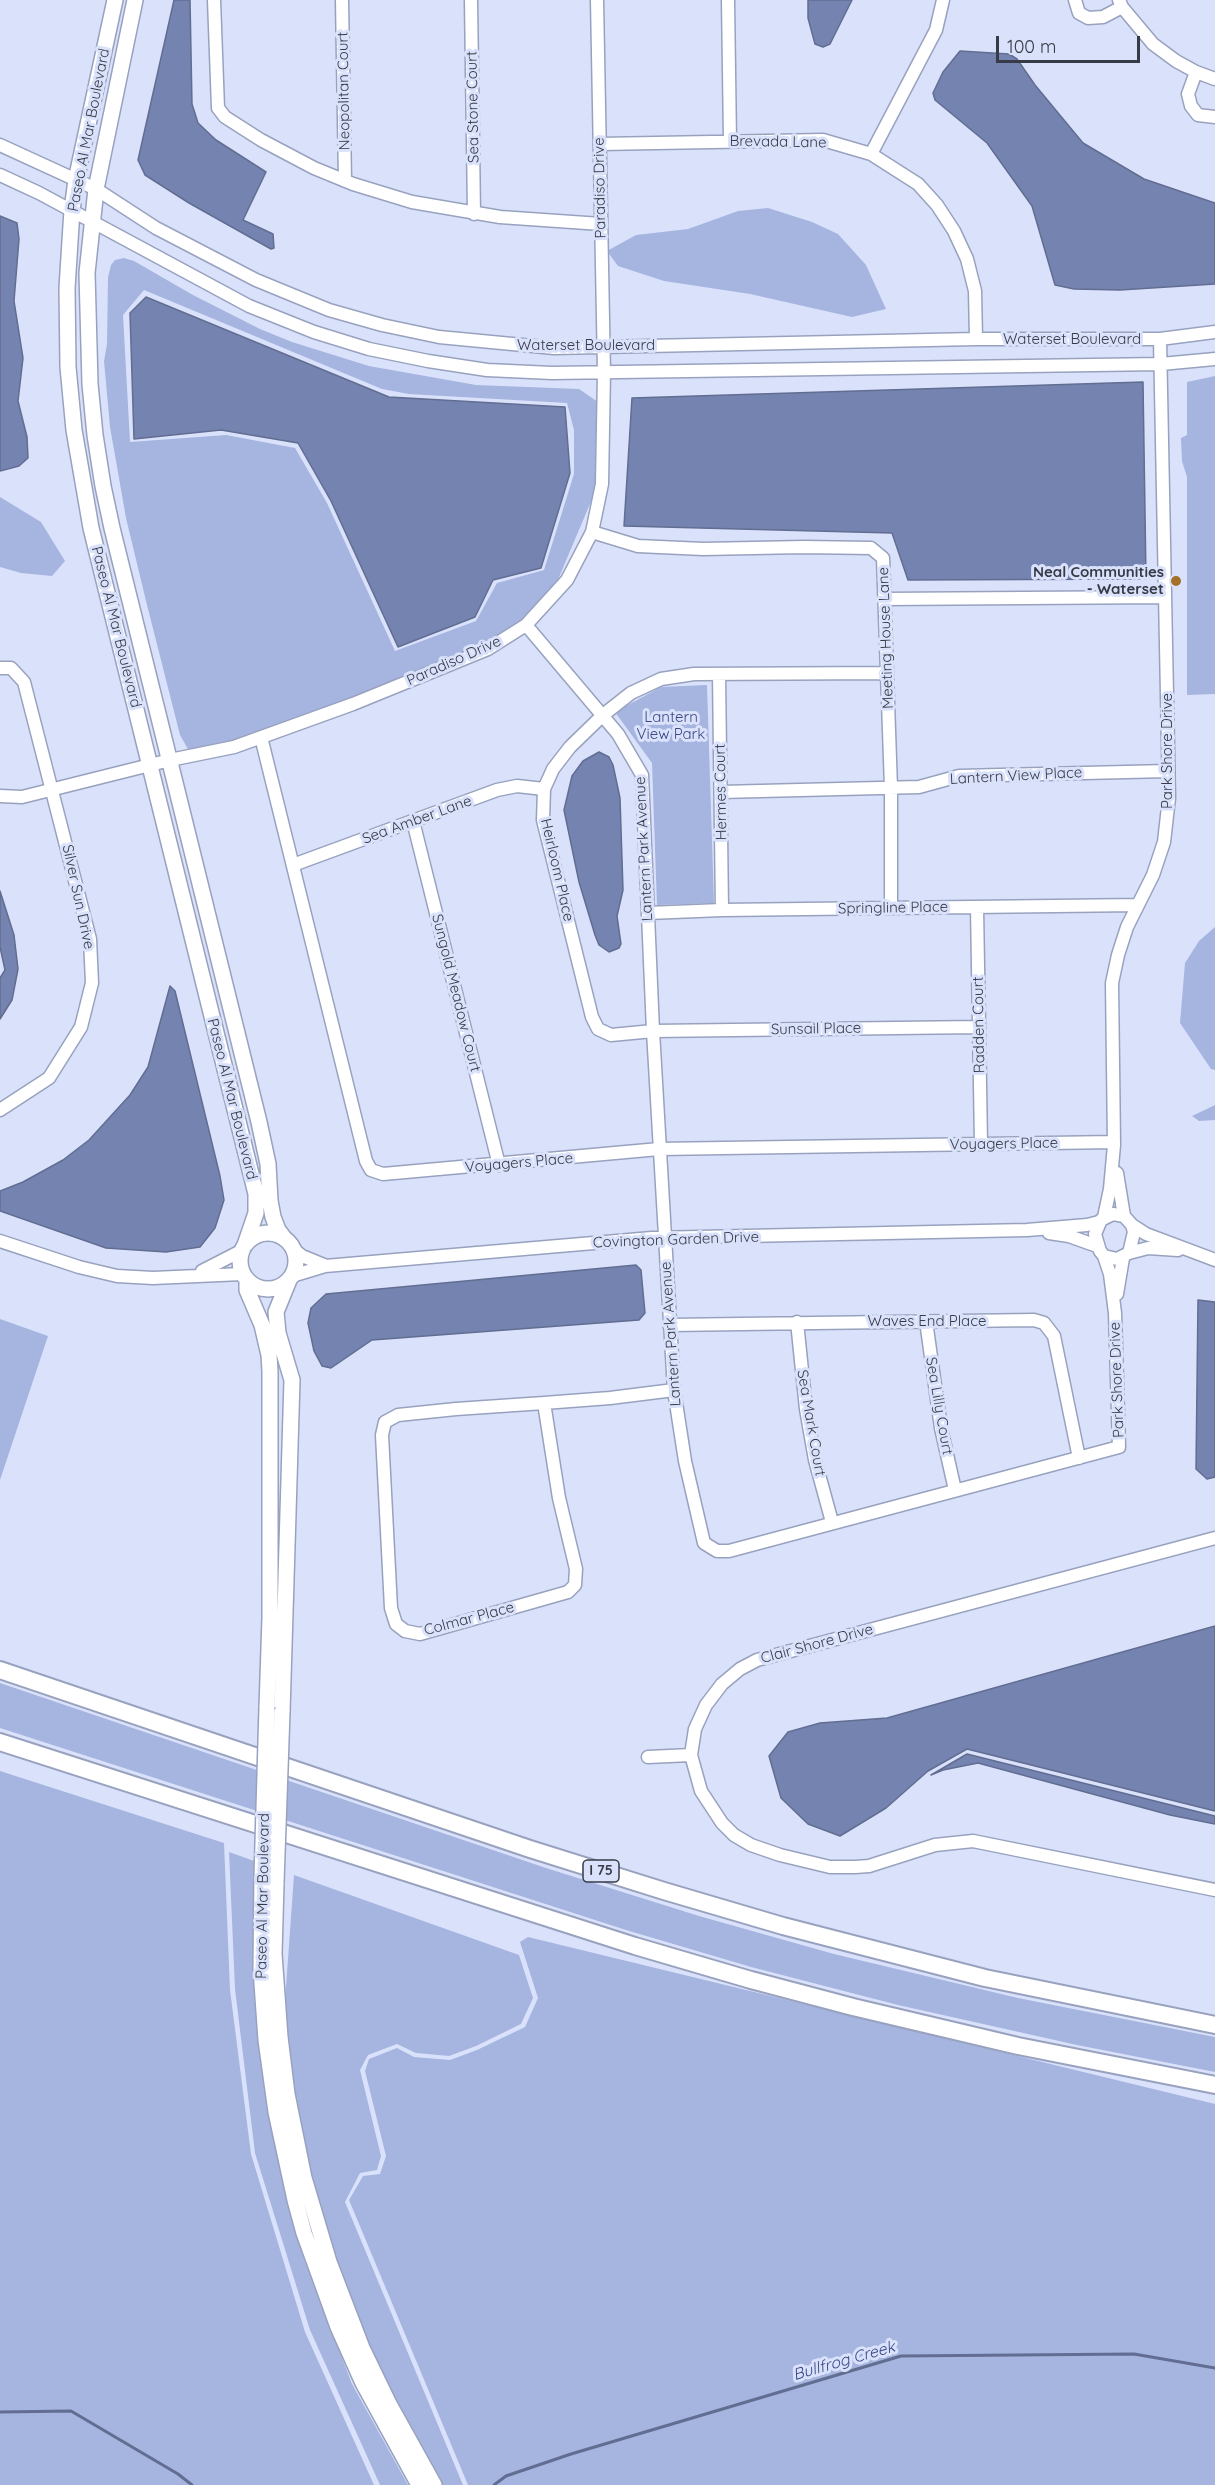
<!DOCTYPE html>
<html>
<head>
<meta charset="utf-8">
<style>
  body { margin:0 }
  #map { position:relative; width:1215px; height:2485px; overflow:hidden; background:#dae2fb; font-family:Quicksand,sans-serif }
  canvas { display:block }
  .scale { position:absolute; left:996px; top:36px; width:144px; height:27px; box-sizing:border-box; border:3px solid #373b48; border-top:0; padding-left:8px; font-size:18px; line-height:21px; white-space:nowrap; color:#373b48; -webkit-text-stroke:4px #dae2fb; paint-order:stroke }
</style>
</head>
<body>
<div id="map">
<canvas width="1215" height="2485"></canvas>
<div class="scale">100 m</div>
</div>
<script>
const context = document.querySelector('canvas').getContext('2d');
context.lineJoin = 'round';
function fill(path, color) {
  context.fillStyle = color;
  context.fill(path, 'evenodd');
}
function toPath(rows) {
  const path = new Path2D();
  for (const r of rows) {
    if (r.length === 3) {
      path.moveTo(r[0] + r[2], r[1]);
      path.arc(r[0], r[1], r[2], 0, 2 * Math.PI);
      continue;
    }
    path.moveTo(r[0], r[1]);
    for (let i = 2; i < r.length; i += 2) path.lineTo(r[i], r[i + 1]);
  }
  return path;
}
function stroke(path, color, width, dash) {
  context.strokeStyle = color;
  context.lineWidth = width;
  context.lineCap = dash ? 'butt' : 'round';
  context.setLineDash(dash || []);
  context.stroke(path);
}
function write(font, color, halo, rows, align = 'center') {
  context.font = font + ' Quicksand,sans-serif';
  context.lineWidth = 6;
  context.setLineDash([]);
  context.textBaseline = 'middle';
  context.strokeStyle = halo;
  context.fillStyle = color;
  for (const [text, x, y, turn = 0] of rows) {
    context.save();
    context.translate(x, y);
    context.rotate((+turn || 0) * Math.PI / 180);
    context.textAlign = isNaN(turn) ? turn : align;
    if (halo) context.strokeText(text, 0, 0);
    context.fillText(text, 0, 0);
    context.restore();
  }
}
fill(toPath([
  [768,208,812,222,838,234,866,265,886,309,852,317,750,294,664,281,618,266,607,251,636,235,688,229,738,211],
  [124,258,134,261,193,295,260,329,292,342,369,366,476,385,579,389,598,402,595,492,557,582,519,623,485,645,351,700,232,742,189,751,180,735,146,601,126,518,110,427,104,361,107,344,108,277,111,265,115,260],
  [144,290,382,389,409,394,567,403,574,430,574,474,544,570,497,583,476,621,395,651,327,503,295,448,226,435,130,442,123,315],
  [1215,376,1215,694,1187,695,1187,477,1182,461,1181,438,1187,435,1187,382],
  [0,497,41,522,65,561,52,576,21,573,0,567],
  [707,685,714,903,657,905,652,763,615,712,661,687],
  [1215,927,1215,1070,1211,1069,1180,1023,1185,963,1199,941],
  [1215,1105,1215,1120,1199,1121,1192,1116],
  [0,1319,48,1336,0,1480],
  [0,1683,546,1868,699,1916,834,1954,1018,1998,1215,2037,1215,2072,1077,2045,898,2005,751,1967,626,1930,0,1728],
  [0,1771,224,1843,230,1990,251,2154,305,2332,374,2485,0,2485],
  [229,1852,257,1862,258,2034,267,2105,289,2206,304,2259,352,2384,408,2485,380,2485,310,2330,255,2153,235,1989],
  [294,1875,519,1955,533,1998,521,2024,476,2046,449,2056,416,2053,397,2044,368,2055,360,2070,381,2156,377,2170,360,2173,345,2202,463,2485,440,2485,355,2323,311,2178,293,2093,287,2039,285,2001],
  [528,1937,1215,2104,1215,2485,468,2485,349,2200,363,2176,380,2174,386,2156,365,2071,369,2059,397,2048,414,2057,450,2060,477,2050,525,2027,538,1998,520,1942]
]), '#a6b4e0');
const water = toPath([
  [174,0,190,0,192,104,198,123,216,140,266,172,243,220,273,234,274,248,271,249,189,203,145,175,138,160,174,0],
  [808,0,852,0,830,44,823,47,815,44,808,18,808,0],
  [960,51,1009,54,1017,59,1035,85,1083,143,1144,179,1215,203,1215,284,1120,290,1074,289,1055,285,1032,206,987,143,935,100,933,93,943,72,960,51],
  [0,216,17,223,19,239,14,301,23,358,18,401,27,437,28,458,19,466,0,471,0,216],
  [146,297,389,397,565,407,570,473,541,568,493,580,475,617,398,647,331,501,298,443,221,430,134,439,130,313,146,297],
  [1143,382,1146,579,908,580,892,533,624,526,632,398,1143,382],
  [599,752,609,757,613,765,620,798,623,890,617,916,621,944,619,948,609,952,599,945,595,935,579,882,564,810,572,776,583,761,599,752],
  [0,891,14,935,18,969,12,1000,0,1019,0,978,5,970,0,947,0,891],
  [170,986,175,991,220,1176,224,1200,215,1228,200,1247,166,1252,106,1248,0,1211,0,1191,23,1182,63,1160,89,1140,130,1095,148,1067,170,986],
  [636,1265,641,1270,645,1313,639,1320,372,1340,331,1368,322,1366,314,1351,308,1323,311,1308,326,1294,636,1265],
  [1198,1300,1215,1302,1215,1477,1207,1479,1196,1469,1198,1300],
  [1215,1626,1215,1811,967,1749,928,1771,886,1808,840,1836,808,1824,781,1798,769,1756,788,1732,820,1723,887,1718,1215,1626],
  [967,1754,1215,1816,1215,1824,1170,1815,978,1763,943,1770,931,1775,967,1754]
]);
fill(water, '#7583b1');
stroke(water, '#626d92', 1.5);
stroke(toPath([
  [0,2412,71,2411,178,2474,192,2485],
  [494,2485,506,2476,571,2454,901,2356,1134,2354,1215,2368]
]), '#626d92', 3);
const minor = toPath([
  [214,0,218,108,225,117,261,140,314,168,353,184,412,202,500,217,601,224],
  [342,0,345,181],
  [471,0,474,214],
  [728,0,730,141],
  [1075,0,1079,13,1088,18,1103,17,1122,7],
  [1119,0,1122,7,1153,44,1176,61,1196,72,1215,79],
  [1196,72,1188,94,1191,106,1198,115,1215,117],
  [600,144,823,140,871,154,918,184,937,205,954,231,967,259,975,291,976,339],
  [0,145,96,189,156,228,256,280,329,310,382,325,439,337,554,348,976,339,1160,339,1215,332],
  [871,154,936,30,943,0],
  [0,175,39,193,249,306,314,332,369,349,428,361,487,370,552,373,1161,364,1215,359],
  [592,532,638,546,703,549,804,547,871,548,883,558,891,788,891,907],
  [885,599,1165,597],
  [526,625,618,734,642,775,653,1031,674,1390,685,1461,704,1543,717,1551,729,1551,1119,1447,1115,1313,1110,1274,1104,1256],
  [0,668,11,668,24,682,90,939,92,983,81,1027,49,1078,0,1110],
  [887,673,694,674,661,679,631,693,603,715,570,747,553,769,544,789,543,820,592,1017,598,1029,611,1035,653,1031,978,1027],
  [719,674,722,910],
  [261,737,366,1161,371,1170,383,1174,659,1149,1114,1142],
  [721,792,919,787,959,776,1168,771],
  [0,796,22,797,170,760,234,747,353,704,488,649,526,625,567,580,592,532,602,484,604,372,597,0],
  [413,821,499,1165],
  [293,865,497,790,517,786,544,789],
  [977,907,981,1144],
  [648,913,722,910,1138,905],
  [1117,1173,1124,1216],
  [1113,1214,1124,1216,1132,1225,1134,1232,1129,1253,1117,1259,1104,1256,1100,1251,1095,1234,1101,1220,1113,1214],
  [1104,1217,1110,1189,1114,1145,1112,983,1118,955,1127,927,1153,875,1164,842,1169,798,1160,339],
  [1132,1225,1146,1234,1215,1260],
  [1049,1233,1069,1236,1097,1246],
  [0,1241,79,1267,117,1276,153,1278,242,1274],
  [293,1249,302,1256,324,1265],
  [1129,1253,1148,1248,1178,1250],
  [202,1271,241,1251],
  [292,1276,325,1266,652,1238,1027,1230,1087,1225,1099,1222],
  [1117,1294,1123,1258],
  [926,1321,941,1428,955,1490],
  [797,1322,806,1409,815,1460,832,1522],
  [669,1325,1034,1320,1044,1323,1054,1336,1079,1458],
  [544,1403,559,1498,576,1569,575,1585,568,1592,420,1634,405,1631,396,1624,391,1608,382,1435,385,1422,398,1415,456,1409,544,1403,610,1398,674,1390],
  [1215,1538,757,1660,740,1669,722,1684,706,1705,695,1729,691,1755,701,1791,722,1823,734,1835,751,1845,780,1855,830,1867,855,1867,869,1866,935,1845,973,1841,1215,1890],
  [648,1757,691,1755]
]);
const major = toPath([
  [115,0,76,180,72,210,67,288,68,367,74,430,91,528,256,1194,256,1213,245,1245],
  [135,0,96,189,87,273,90,384,95,435,103,486,112,528,259,1122,268,1164,270,1201,273,1217,278,1230,284,1238],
  [268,1261,28],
  [247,1280,247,1290,262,1325,269,1355,270,1371,270,1618,267,1707],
  [282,1712,292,1380,278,1333,276,1312,289,1280],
  [262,1877,261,1969,266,2040,276,2112,295,2200,304,2233,338,2327,363,2383,419,2485],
  [276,1883,274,1954,280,2037,287,2094,304,2178,329,2262,362,2348,389,2404,434,2485]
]);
const highway = toPath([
  [0,1670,530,1849,664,1891,783,1926,985,1978,1215,2025],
  [0,1742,635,1946,751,1980,853,2007,1018,2046,1215,2085]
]);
stroke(minor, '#98a2bf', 15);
stroke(major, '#98a2bf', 18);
stroke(highway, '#98a2bf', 20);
stroke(minor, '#fff', 12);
stroke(major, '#fff', 15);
stroke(highway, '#fff', 16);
const majorBridge = toPath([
  [262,1877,267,1707],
  [276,1883,282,1712]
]);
stroke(majorBridge, '#98a2bf', 18, []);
stroke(majorBridge, '#fff', 15);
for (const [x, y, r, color] of [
  [1176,581,6,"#a57129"]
]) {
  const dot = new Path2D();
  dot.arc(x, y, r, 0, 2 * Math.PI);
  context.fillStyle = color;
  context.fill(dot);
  stroke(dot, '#dae2fb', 2);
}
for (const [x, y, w] of [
  [601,1871,36]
]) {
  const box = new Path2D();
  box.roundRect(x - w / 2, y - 11, w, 22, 4.5);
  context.fillStyle = '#dae2fb';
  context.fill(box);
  stroke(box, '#373b48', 1.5);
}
write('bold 14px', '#373b48', null, [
  ["I 75",601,1871]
]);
write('15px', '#373b48', '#dae2fb', [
  ["Neopolitan Court",344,91,-91],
  ["Sea Stone Court",473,107,-91],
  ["Paseo Al Mar Boulevard",89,130,-79],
  ["Brevada Lane",778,142,1],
  ["Paradiso Drive",600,188,-91],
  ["Waterset Boulevard",1072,339],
  ["Waterset Boulevard",586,345],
  ["Paseo Al Mar Boulevard",116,627,76],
  ["Meeting House Lane",886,638,-92],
  ["Paradiso Drive",454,661,-24],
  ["Park Shore Drive",1167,751,-90],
  ["Lantern View Place",1016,776,-3],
  ["Hermes Court",721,792,-91],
  ["Sea Amber Lane",417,820,-20],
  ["Lantern Park Avenue",644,849,-93],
  ["Heirloom Place",557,870,77],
  ["Silver Sun Drive",78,897,78],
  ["Springline Place",893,908,-1],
  ["Sungold Meadow Court",456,993,76],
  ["Radden Court",979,1025,-91],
  ["Sunsail Place",816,1029,-1],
  ["Paseo Al Mar Boulevard",232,1099,76],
  ["Voyagers Place",1004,1144,-1],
  ["Voyagers Place",519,1163,-5],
  ["Covington Garden Drive",676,1240,-2],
  ["Waves End Place",927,1321],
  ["Lantern Park Avenue",671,1334,-94],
  ["Park Shore Drive",1117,1380,-92],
  ["Sea Lilly Court",939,1406,80],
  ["Sea Mark Court",811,1423,80],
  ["Colmar Place",469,1619,-15],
  ["Clair Shore Drive",817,1644,-15],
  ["Paseo Al Mar Boulevard",263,1896,-89]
]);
write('bold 15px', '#373b48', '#dae2fb', [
  ["Neal Communities",1164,572],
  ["- Waterset",1164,589]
], 'right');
write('15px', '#3a4884', '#dae2fb', [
  ["Lantern",671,717],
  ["View Park",671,734]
]);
write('italic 16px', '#3a4985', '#dae2fb', [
  ["Bullfrog Creek",844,2361,-16]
]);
</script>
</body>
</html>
